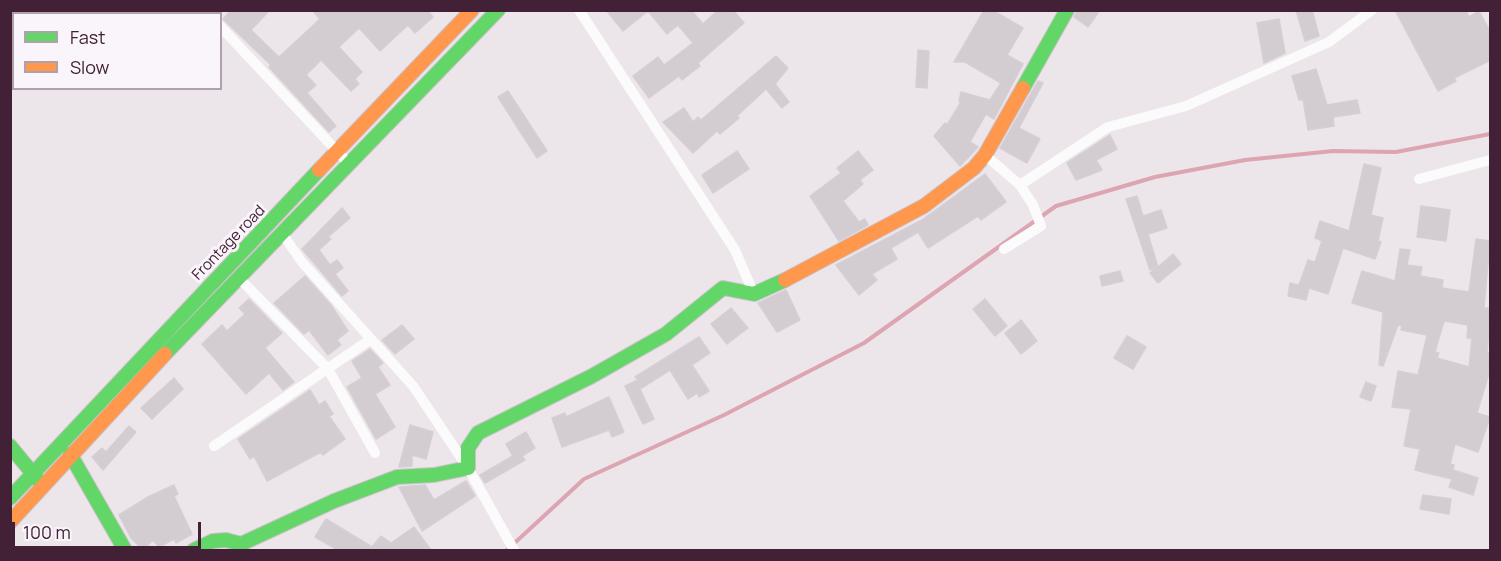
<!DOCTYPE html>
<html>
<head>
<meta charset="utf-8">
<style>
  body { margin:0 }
  #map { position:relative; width:1501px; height:561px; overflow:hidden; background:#ece6eb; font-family:Manrope,sans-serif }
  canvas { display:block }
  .frame { position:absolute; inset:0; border:12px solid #422136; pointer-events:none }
  .legend { position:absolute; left:12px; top:12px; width:210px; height:78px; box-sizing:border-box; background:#faf5fa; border:2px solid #b0a0ac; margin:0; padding:8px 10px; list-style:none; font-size:18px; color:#422136 }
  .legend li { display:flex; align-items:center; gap:12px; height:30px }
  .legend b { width:30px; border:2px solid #b0a0ac }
  .scale { position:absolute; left:12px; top:522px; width:189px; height:27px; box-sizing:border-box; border:3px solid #422136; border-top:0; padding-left:8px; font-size:18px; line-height:21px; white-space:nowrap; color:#422136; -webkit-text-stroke:4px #faf5fa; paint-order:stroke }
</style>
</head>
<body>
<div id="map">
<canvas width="1501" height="561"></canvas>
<div class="frame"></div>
<ul class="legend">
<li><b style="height:8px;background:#63d668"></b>Fast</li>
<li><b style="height:8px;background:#ff974d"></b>Slow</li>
</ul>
<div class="scale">100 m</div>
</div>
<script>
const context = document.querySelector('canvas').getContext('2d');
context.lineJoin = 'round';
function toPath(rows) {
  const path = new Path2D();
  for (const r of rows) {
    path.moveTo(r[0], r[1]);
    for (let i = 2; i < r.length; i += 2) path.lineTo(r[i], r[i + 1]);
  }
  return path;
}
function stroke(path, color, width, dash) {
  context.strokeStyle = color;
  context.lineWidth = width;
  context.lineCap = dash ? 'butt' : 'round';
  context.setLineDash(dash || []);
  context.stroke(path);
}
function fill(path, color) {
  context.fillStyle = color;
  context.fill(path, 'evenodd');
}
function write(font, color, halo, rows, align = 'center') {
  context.font = font + ' Manrope,sans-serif';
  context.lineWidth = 6;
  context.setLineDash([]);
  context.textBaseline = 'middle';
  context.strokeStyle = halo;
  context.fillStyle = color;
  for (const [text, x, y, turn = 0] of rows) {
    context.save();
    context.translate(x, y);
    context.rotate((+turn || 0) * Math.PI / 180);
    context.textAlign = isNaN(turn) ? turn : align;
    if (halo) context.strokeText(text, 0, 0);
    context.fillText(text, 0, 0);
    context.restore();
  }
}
stroke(toPath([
  [507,550,584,479,724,415,864,343,1056,206,1155,177,1245,160,1333,151,1396,152,1490,134]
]), '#dda4b2', 4);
const building = toPath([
  [231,10,270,10,251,30,279,57,320,19,312,10,427,10,433,17,415,33,408,25,380,51,359,28,339,47,362,72,355,79,359,84,351,91,321,60,306,75,316,85,307,93,336,126,329,132,269,67,271,65,223,19,231,10],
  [606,10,691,10,703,24,718,10,733,10,744,23,698,63,700,66,682,80,679,76,649,98,633,76,658,57,664,65,693,43,678,25,667,34,648,11,623,31,606,10],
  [984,10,992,10,1023,28,1007,55,1023,64,994,119,986,114,970,142,978,147,960,166,934,136,945,123,947,125,961,102,959,101,961,92,990,100,1001,83,965,62,954,62,984,10],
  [1077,10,1100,10,1088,27,1074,17,1077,10],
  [1296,10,1312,10,1319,36,1305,41,1296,10],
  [1395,10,1466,10,1469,17,1479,11,1491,33,1491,60,1454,78,1456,81,1438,91,1395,10],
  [1279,19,1285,53,1264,63,1257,23,1279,19],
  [918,50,929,51,927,88,916,87,918,50],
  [776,56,788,68,775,84,789,102,782,108,766,89,737,116,739,118,720,134,717,131,693,153,663,122,684,108,693,122,698,117,701,120,776,56],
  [1316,69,1327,105,1357,100,1360,113,1333,117,1334,126,1308,130,1303,99,1299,100,1292,76,1316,69],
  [1038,81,1043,83,1019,128,1040,139,1027,163,1000,148,1038,81],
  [508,91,547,151,537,158,498,97,508,91],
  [1110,135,1117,149,1096,160,1102,170,1076,180,1067,163,1110,135],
  [737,151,749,169,713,193,702,175,737,151],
  [858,151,873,170,860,180,863,184,843,201,859,222,865,219,868,225,839,241,810,196,841,173,837,168,858,151],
  [1364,164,1381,168,1371,215,1383,218,1378,241,1381,242,1375,259,1343,248,1328,294,1309,288,1306,300,1288,296,1290,283,1299,285,1308,260,1315,262,1322,241,1315,238,1320,221,1349,231,1364,164],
  [985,174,1006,202,981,220,978,216,928,248,918,232,891,248,897,259,872,274,877,280,859,295,836,265,922,220,985,174],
  [1137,196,1143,216,1161,210,1167,228,1148,234,1158,267,1173,254,1181,264,1158,283,1150,273,1157,267,1150,270,1126,199,1137,196],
  [1421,206,1450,210,1446,241,1417,237,1421,206],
  [342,208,350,218,328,237,331,239,319,250,330,265,337,260,343,268,335,274,348,291,342,296,302,249,342,208],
  [1476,239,1490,241,1484,308,1491,308,1487,353,1491,353,1491,367,1477,413,1490,417,1478,452,1455,444,1450,464,1454,465,1453,470,1478,478,1473,495,1449,487,1452,479,1415,470,1420,449,1404,446,1411,409,1392,407,1398,371,1418,375,1427,335,1401,330,1402,326,1398,325,1383,366,1379,365,1383,312,1352,303,1362,271,1395,281,1400,249,1410,250,1407,265,1422,267,1420,276,1443,280,1442,288,1469,292,1476,239],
  [1444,321,1468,325,1467,338,1472,338,1469,367,1437,358,1439,353,1435,352,1444,321],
  [1120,271,1123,281,1102,286,1100,276,1120,271],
  [305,276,331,305,348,331,337,340,341,345,328,355,309,330,304,334,274,303,305,276],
  [786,290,800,320,777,332,758,303,786,290],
  [249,299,282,333,265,348,294,382,283,390,269,373,246,394,202,344,222,325,227,331,245,314,239,308,249,299],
  [985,299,1007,326,995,336,973,309,985,299],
  [731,308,748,328,727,344,711,324,731,308],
  [1021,320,1037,341,1021,354,1005,333,1021,320],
  [402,325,414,339,395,354,382,340,402,325],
  [1127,336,1146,347,1133,369,1114,358,1127,336],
  [699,337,710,353,692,365,709,391,699,397,697,393,688,399,670,370,640,389,654,419,643,424,625,386,638,380,635,377,699,337],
  [370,349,383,363,378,367,390,385,375,394,395,427,376,439,347,387,362,378,352,361,370,349],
  [174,378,183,389,152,419,141,408,174,378],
  [1366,382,1376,386,1371,401,1360,397,1366,382],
  [310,390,319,405,325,401,333,414,329,416,345,439,323,455,321,452,267,481,254,456,250,459,238,439,310,390],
  [609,397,624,432,612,437,609,430,562,447,552,418,565,413,566,417,609,397],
  [410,425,433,432,426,459,412,455,412,466,399,467,410,425],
  [129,426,136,432,103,470,92,457,102,448,106,452,129,426],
  [526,432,535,448,522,456,525,460,485,483,480,475,513,456,506,444,526,432],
  [466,481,475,496,422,531,399,487,425,485,434,500,466,481],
  [174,485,178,494,174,496,192,534,176,543,174,539,159,547,153,540,143,550,131,538,119,515,148,497,174,485],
  [1423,495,1451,499,1449,514,1420,509,1423,495],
  [326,519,372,547,381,536,391,543,414,527,431,550,338,550,315,537,326,519]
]);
fill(building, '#d3cdd2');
stroke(building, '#d5ced4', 1.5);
const fast = toPath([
  [1023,88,1067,10],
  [165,354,498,10],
  [10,446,39,481],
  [70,454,125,550],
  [10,498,319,170],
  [194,550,213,541,226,540,241,544,334,501,397,477,434,475,468,468,468,448,478,433,592,376,666,334,723,288,754,294,785,280]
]);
const slow = toPath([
  [319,170,472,10],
  [785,280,924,206,974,168,985,155,1023,88],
  [10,522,165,354]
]);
stroke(fast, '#ccc2c9', 16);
stroke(slow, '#ccc2c9', 16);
stroke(toPath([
  [206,10,208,14],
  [579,10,735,250,754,294],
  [220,26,349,164],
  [985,155,1020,185,1108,127,1186,106,1329,42,1372,10],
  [1419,179,1490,160],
  [281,232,302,262,413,386,468,468,514,550],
  [1004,249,1041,226,1033,205,1020,185],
  [238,277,328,369,375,453],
  [214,446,371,339]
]), '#fcfbfc', 10);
stroke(fast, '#63d668', 14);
stroke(slow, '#ff974d', 14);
write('15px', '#422136', '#faf5fa', [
  ["Frontage road",229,243,-46]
]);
</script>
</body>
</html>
